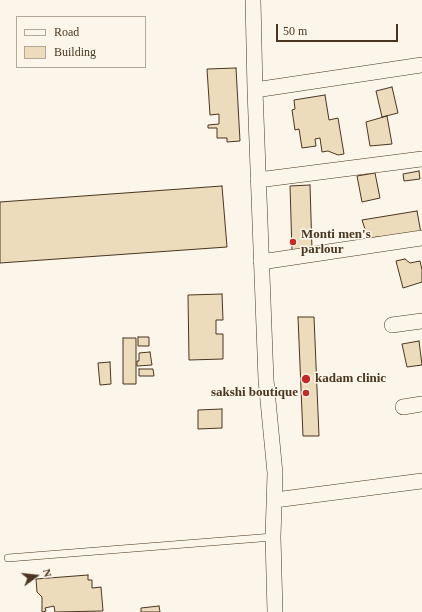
<!DOCTYPE html>
<html>
<head>
<meta charset="utf-8">
<style>
  body { margin:0 }
  #map { position:relative; width:422px; height:612px; overflow:hidden; background:#fbf6e9; font-family:Georgia,serif }
  canvas { display:block }
  .legend { position:absolute; left:16px; top:16px; width:130px; height:52px; box-sizing:border-box; background:#fbf6e9; border:1px solid #b4a999; margin:0; padding:5px 7px; list-style:none; font-size:12px; color:#4a3520 }
  .legend li { display:flex; align-items:center; gap:8px; height:20px }
  .legend b { width:20px; border:1px solid #b4a999 }
  .north { position:absolute; left:16px; top:556px; width:40px; height:40px; -webkit-text-stroke:3px #fbf6e9; paint-order:stroke; rotate:75deg; font-size:11px; font-weight:700; line-height:16px; text-align:center; color:#4a3520 }
  .north::after { content:''; display:block; margin:auto; width:14px; height:18px; background:#4a3520; clip-path:polygon(50% 0,100% 100%,50% 72%,0 100%) }
  .scale { position:absolute; left:276px; top:24px; width:122px; height:18px; box-sizing:border-box; border:2px solid #4a3520; border-top:0; padding-left:5px; font-size:12px; line-height:14px; white-space:nowrap; color:#4a3520; -webkit-text-stroke:3px #fbf6e9; paint-order:stroke }
</style>
</head>
<body>
<div id="map">
<canvas width="422" height="612"></canvas>
<ul class="legend">
<li><b style="height:5px;background:#fbf6e9"></b>Road</li>
<li><b style="height:11px;background:#ecdcbc"></b>Building</li>
</ul>
<div class="north">N</div>
<div class="scale">50 m</div>
</div>
<script>
const context = document.querySelector('canvas').getContext('2d');
context.lineJoin = 'round';
function fill(path, color) {
  context.fillStyle = color;
  context.fill(path, 'evenodd');
}
function toPath(rows) {
  const path = new Path2D();
  for (const r of rows) {
    path.moveTo(r[0], r[1]);
    for (let i = 2; i < r.length; i += 2) path.lineTo(r[i], r[i + 1]);
  }
  return path;
}
function stroke(path, color, width, dash) {
  context.strokeStyle = color;
  context.lineWidth = width;
  context.lineCap = dash ? 'butt' : 'round';
  context.setLineDash(dash || []);
  context.stroke(path);
}
function write(font, color, halo, rows, align = 'center') {
  context.font = font + ' Georgia,serif';
  context.lineWidth = 3;
  context.setLineDash([]);
  context.textBaseline = 'middle';
  context.strokeStyle = halo;
  context.fillStyle = color;
  for (const [text, x, y, turn = 0] of rows) {
    context.save();
    context.translate(x, y);
    context.rotate((+turn || 0) * Math.PI / 180);
    context.textAlign = isNaN(turn) ? turn : align;
    if (halo) context.strokeText(text, 0, 0);
    context.fillText(text, 0, 0);
    context.restore();
  }
}
const building = toPath([
  [236,68,240,141,227,142,227,138,217,138,217,128,208,128,208,125,219,124,219,114,210,115,207,69,236,68],
  [392,87,398,113,382,117,376,91,392,87],
  [325,95,329,120,338,118,344,154,338,155,328,151,322,152,320,138,315,139,316,146,302,148,299,129,295,130,292,110,295,109,294,100,325,95],
  [387,116,392,144,370,146,366,122,387,116],
  [419,171,420,179,404,181,403,174,419,171],
  [375,173,380,198,362,202,357,176,375,173],
  [310,185,312,250,292,251,290,186,310,185],
  [222,186,227,247,0,263,0,202,222,186],
  [417,211,421,233,368,238,362,220,417,211],
  [405,259,410,263,420,261,422,270,422,282,403,288,396,261,405,259],
  [222,294,223,320,216,320,216,334,223,334,223,359,189,360,188,295,222,294],
  [298,317,314,317,319,436,303,436,298,317],
  [138,337,149,337,149,346,138,346,138,337],
  [123,338,136,338,136,384,123,384,123,338],
  [419,341,422,365,407,367,402,344,419,341],
  [150,352,152,365,137,366,137,361,139,361,139,353,150,352],
  [110,362,111,384,100,385,98,363,110,362],
  [139,369,153,369,154,376,139,376,139,369],
  [222,409,222,428,198,429,198,410,222,409],
  [88,575,88,580,92,580,92,588,101,587,103,611,55,612,54,606,45,608,46,611,42,612,42,597,37,592,36,579,88,575],
  [159,606,160,612,141,612,141,608,159,606]
]);
fill(building, '#ecdcbc');
stroke(building, '#4a3520', 1);
const lane = toPath([
  [8,558,273,537]
]);
const street = toPath([
  [253,0,255,90,266,380,275,473,273,537,275,612],
  [255,90,422,65],
  [258,180,422,159],
  [261,262,422,238],
  [392,325,422,321],
  [403,407,422,404],
  [275,500,422,481]
]);
stroke(lane, '#4a3520', 8);
stroke(street, '#4a3520', 16);
stroke(lane, '#fbf6e9', 7);
stroke(street, '#fbf6e9', 15);
for (const [x, y, r, color] of [
  [293,242,4,"#c62828"],
  [306,379,5,"#c62828"],
  [306,393,4,"#c62828"]
]) {
  const dot = new Path2D();
  dot.arc(x, y, r, 0, 2 * Math.PI);
  context.fillStyle = color;
  context.fill(dot);
  stroke(dot, '#fbf6e9', 1.5);
}
write('bold 13px', '#4a3520', '#fbf6e9', [
  ["Monti men's",301,235],
  ["parlour",301,250],
  ["kadam clinic",315,379],
  ["sakshi boutique",298,393,"right"]
], 'left');
</script>
</body>
</html>
